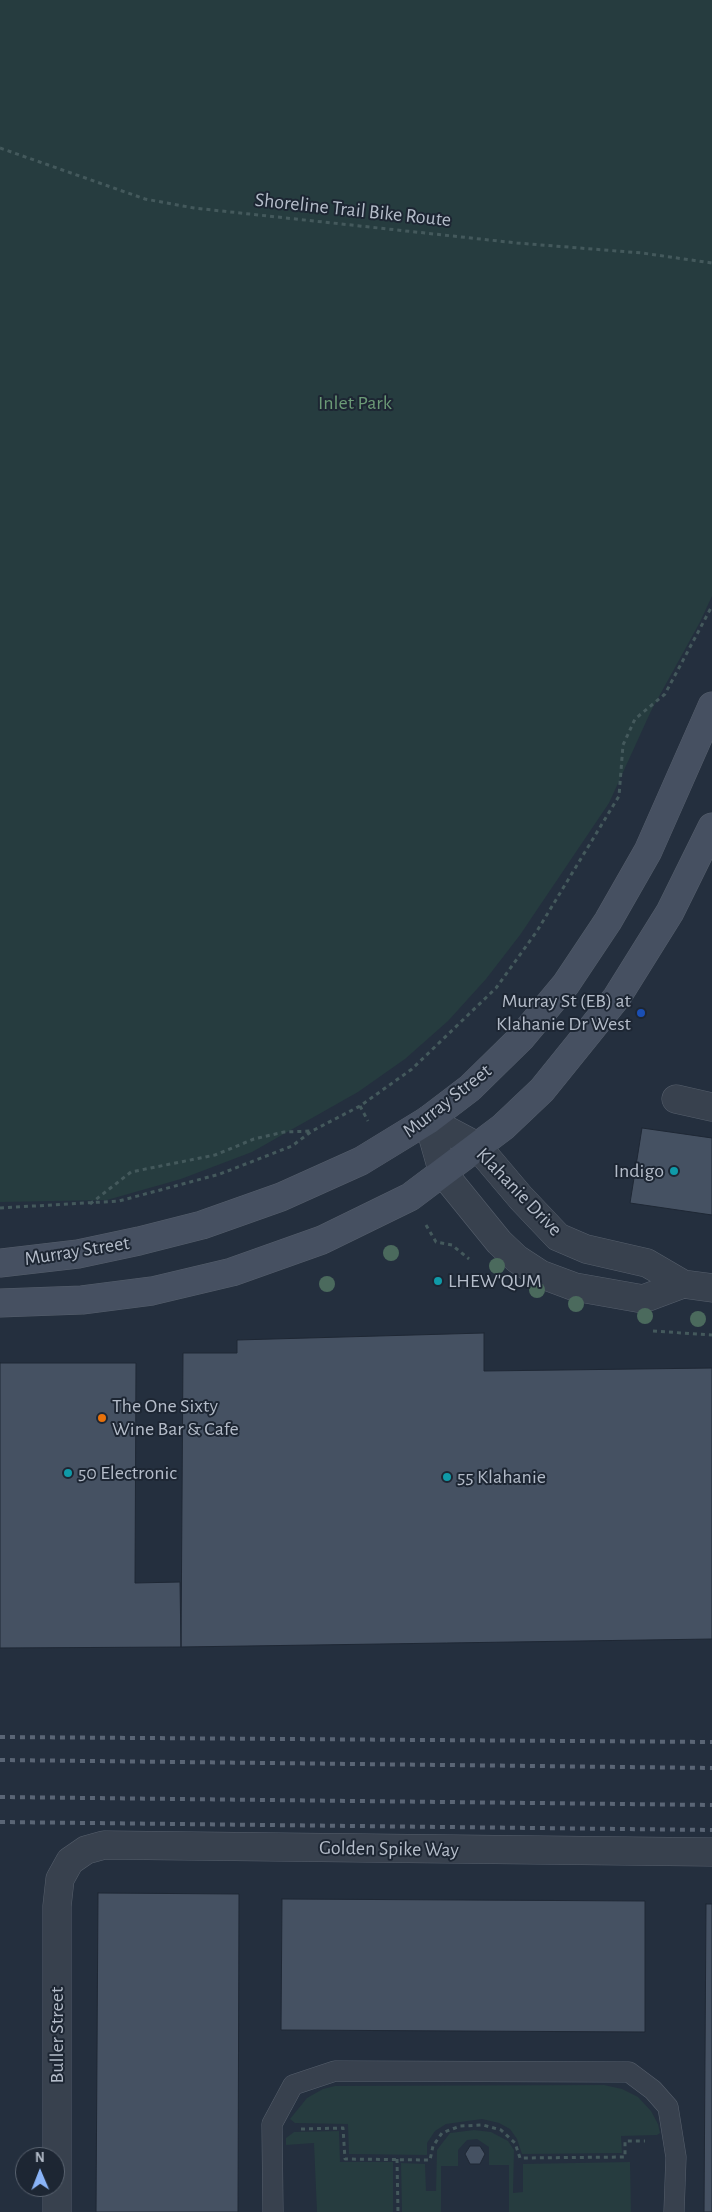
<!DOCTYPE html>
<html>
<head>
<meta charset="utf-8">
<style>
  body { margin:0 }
  #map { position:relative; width:712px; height:2212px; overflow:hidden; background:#242f3e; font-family:"Alegreya Sans",sans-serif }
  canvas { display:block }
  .north { position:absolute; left:15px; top:2147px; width:50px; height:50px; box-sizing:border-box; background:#1d2633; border:1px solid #59626f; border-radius:50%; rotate:359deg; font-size:14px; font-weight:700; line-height:20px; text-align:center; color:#b4bcc9 }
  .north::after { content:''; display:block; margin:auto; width:18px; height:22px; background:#8ab4f8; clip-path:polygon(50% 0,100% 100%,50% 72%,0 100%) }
</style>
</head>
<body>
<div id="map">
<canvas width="712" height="2212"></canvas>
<div class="north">N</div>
</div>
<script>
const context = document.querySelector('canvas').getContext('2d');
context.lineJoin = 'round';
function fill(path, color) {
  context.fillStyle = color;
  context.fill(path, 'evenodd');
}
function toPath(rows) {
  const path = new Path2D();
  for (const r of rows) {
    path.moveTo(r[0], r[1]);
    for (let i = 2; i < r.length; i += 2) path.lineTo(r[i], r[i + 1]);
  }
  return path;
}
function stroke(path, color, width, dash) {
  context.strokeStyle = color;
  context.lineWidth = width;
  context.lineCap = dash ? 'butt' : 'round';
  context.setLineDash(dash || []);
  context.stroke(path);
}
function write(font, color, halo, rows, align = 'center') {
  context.font = font + ' "Alegreya Sans",sans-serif';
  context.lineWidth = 4;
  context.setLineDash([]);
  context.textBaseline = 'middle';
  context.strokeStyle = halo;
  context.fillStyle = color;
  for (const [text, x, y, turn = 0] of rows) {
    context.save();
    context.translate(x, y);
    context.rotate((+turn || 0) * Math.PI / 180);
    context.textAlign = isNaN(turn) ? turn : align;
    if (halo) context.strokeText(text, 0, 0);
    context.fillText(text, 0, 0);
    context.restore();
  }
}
fill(toPath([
  [0,0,712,0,712,596,700,622,651,711,609,803,520,935,486,979,448,1021,405,1059,358,1092,252,1152,181,1179,107,1200,0,1202],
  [604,2085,622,2089,638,2097,651,2111,658,2124,660,2133,657,2135,621,2136,622,2153,522,2154,517,2139,510,2129,499,2123,482,2119,446,2124,435,2131,427,2143,427,2155,349,2154,348,2124,295,2123,290,2119,307,2098,323,2089,335,2086],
  [474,2130,491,2132,508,2141,514,2150,513,2193,523,2192,523,2164,630,2162,631,2212,509,2212,509,2165,489,2165,489,2147,477,2139,467,2140,458,2150,458,2166,441,2166,441,2212,402,2212,401,2163,425,2164,426,2191,436,2191,437,2150,450,2133],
  [339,2131,340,2162,393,2162,393,2212,317,2212,314,2143,286,2145,286,2138,294,2132]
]), '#263c3f');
const building = toPath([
  [642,1128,712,1138,712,1215,630,1203,642,1128],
  [484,1333,484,1371,712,1368,712,1639,181,1647,183,1353,237,1353,237,1340,484,1333],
  [0,1363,136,1363,135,1583,180,1582,181,1647,0,1648,0,1363],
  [98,1893,239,1894,238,2212,96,2212,98,1893],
  [282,1899,645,1901,645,2032,281,2030,282,1899],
  [706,1904,712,1904,712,2212,704,2212,706,1904],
  [470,2146,480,2146,485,2154,480,2164,470,2164,465,2154,470,2146]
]);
fill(building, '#455162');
stroke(building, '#1f2835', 1);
const lane = toPath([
  [273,2212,272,2124,293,2085,335,2071,629,2072,653,2090,668,2107,676,2157,674,2212]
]);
const street = toPath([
  [676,1099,712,1107],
  [428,1120,443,1173,499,1242,517,1259,540,1274,575,1287,643,1299,683,1284],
  [428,1120,477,1146,521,1198,558,1237,586,1249,647,1263,683,1284,712,1288],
  [57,2212,57,1906,60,1879,70,1861,86,1850,104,1845,712,1852]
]);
const secondary = toPath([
  [0,1263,78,1254,139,1241,202,1225,281,1197,361,1161,428,1120,470,1088,521,1038,566,984,608,921,648,851,712,706],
  [0,1303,82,1300,152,1291,232,1272,322,1240,410,1197,503,1127,542,1090,617,997,670,912,712,827]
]);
stroke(lane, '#565f6c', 21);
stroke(street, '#565f6c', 29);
stroke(secondary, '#565f6c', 29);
stroke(toPath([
  [0,148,145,199,194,208,517,243,642,253,712,263],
  [360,1106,368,1121],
  [90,1204,131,1172,215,1155,254,1139,284,1132,312,1131],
  [0,1208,119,1201,220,1174,292,1146,312,1131,360,1106,412,1069,496,988,537,931,619,796,623,745,635,719,665,694,712,606],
  [426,1225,436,1242,452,1245,469,1259],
  [653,1331,712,1335],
  [301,2129,343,2128,345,2159,430,2160,433,2146,442,2133,460,2126,483,2125,501,2130,515,2143,520,2158,625,2157,625,2141,645,2141],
  [397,2159,398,2212]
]), '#44595c', 3, [4, 4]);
stroke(lane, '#38414e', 20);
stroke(street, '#38414e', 28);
stroke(secondary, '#465061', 28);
stroke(toPath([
  [0,1737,712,1742],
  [0,1760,712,1768],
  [0,1797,712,1805],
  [0,1822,712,1830]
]), '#5a6575', 4, [5, 5]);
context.fillStyle = '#4b6a5d';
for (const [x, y] of [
  [391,1253],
  [497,1266],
  [327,1284],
  [537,1290],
  [576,1304],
  [645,1316],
  [698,1319]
]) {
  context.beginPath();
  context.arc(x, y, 8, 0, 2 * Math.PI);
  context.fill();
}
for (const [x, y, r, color] of [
  [641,1013,5,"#1a4fb4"],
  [674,1171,5,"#0f9aa8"],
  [438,1281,5,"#0f9aa8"],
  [102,1418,5,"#e8710a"],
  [68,1473,5,"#0f9aa8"],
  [447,1477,5,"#0f9aa8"]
]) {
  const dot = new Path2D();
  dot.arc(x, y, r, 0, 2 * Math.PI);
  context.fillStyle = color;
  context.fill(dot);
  stroke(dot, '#1d2633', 2);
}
write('20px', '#b4bcc9', '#1d2633', [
  ["Shoreline Trail Bike Route",353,210,6],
  ["Murray Street",447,1101,-38],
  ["Klahanie Drive",519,1192,46],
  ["Murray Street",77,1251,-9],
  ["Golden Spike Way",389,1849,1],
  ["Buller Street",57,2035,-90]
]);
write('20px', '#6b9a76', '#1d2633', [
  ["Inlet Park",355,403]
]);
write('20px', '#b4bcc9', '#1d2633', [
  ["Murray St (EB) at",631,1001,"right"],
  ["Klahanie Dr West",631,1024,"right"],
  ["Indigo",664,1171,"right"],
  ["LHEW'QUM",448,1281],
  ["The One Sixty",112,1406],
  ["Wine Bar & Cafe",112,1429],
  ["50 Electronic",78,1473],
  ["55 Klahanie",457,1477]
], 'left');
</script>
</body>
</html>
